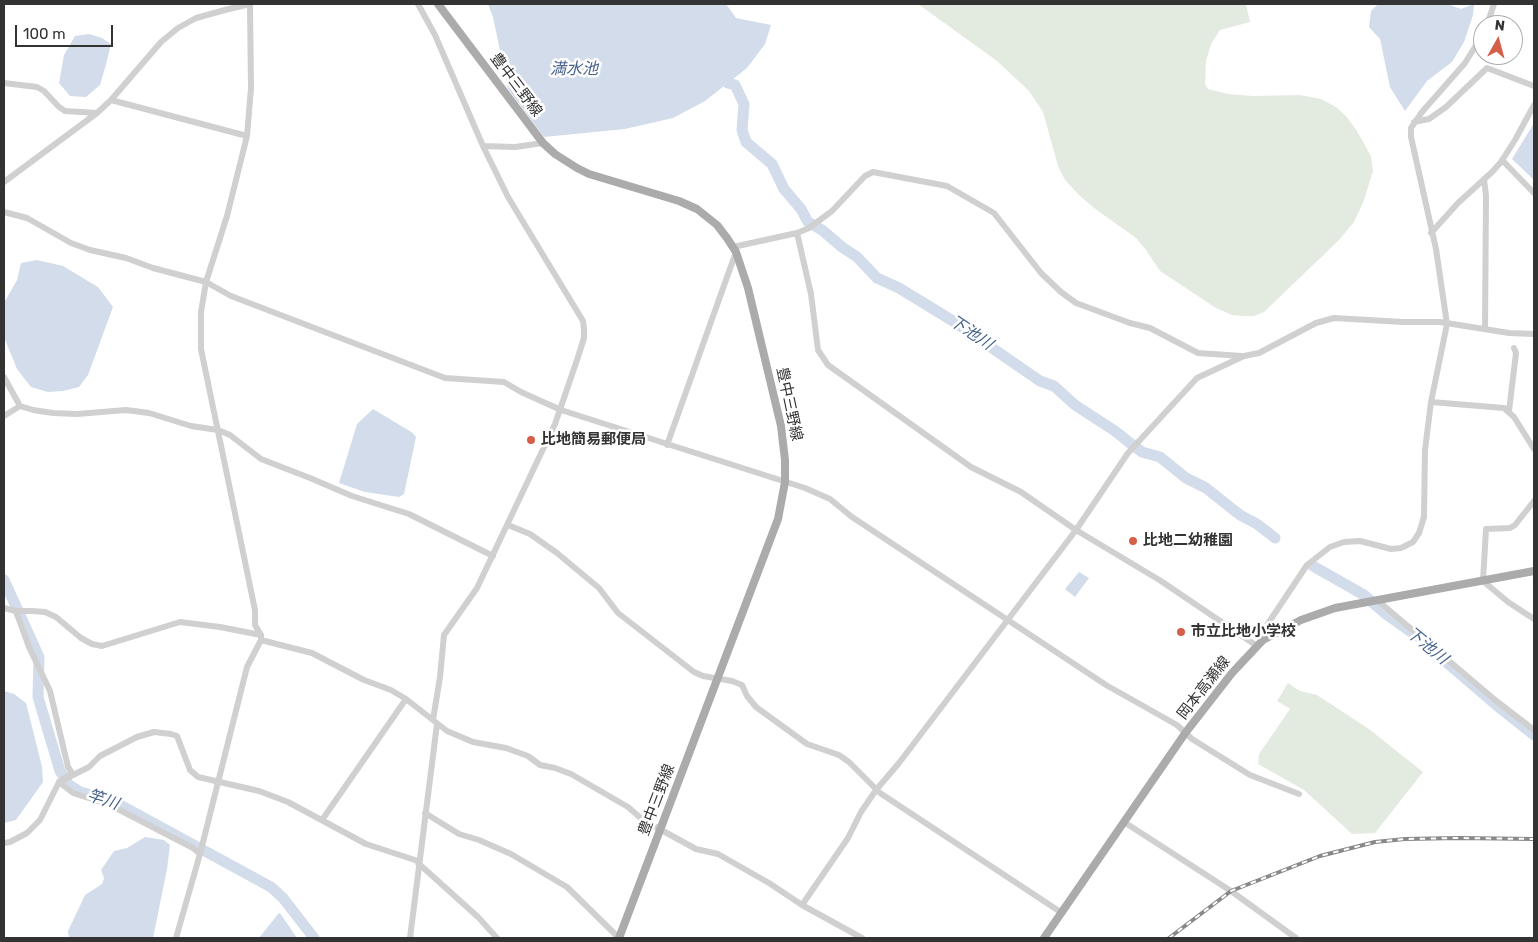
<!DOCTYPE html>
<html>
<head>
<meta charset="utf-8">
<style>
  body { margin:0 }
  #map { position:relative; width:1538px; height:942px; overflow:hidden; background:#fff; font-family:Rubik,sans-serif }
  canvas { display:block }
  .frame { position:absolute; inset:0; border:5px solid #333; pointer-events:none }
  .north { position:absolute; left:1473px; top:15px; width:50px; height:50px; box-sizing:border-box; background:#fff; border:1px solid #adadad; border-radius:50%; rotate:7deg; font-size:14px; font-weight:700; line-height:20px; text-align:center; color:#333 }
  .north::after { content:''; display:block; margin:auto; width:18px; height:22px; background:#d5604a; clip-path:polygon(50% 0,100% 100%,50% 72%,0 100%) }
  .scale { position:absolute; left:15px; top:25px; width:98px; height:22px; box-sizing:border-box; border:2px solid #333; border-top:0; padding-left:6px; font-size:15px; line-height:18px; white-space:nowrap; color:#333; -webkit-text-stroke:4px #fff; paint-order:stroke }
</style>
</head>
<body>
<div id="map">
<canvas width="1538" height="942"></canvas>
<div class="frame"></div>
<div class="north">N</div>
<div class="scale">100 m</div>
</div>
<script>
const context = document.querySelector('canvas').getContext('2d');
context.lineJoin = 'round';
function fill(path, color) {
  context.fillStyle = color;
  context.fill(path, 'evenodd');
}
function toPath(rows) {
  const path = new Path2D();
  for (const r of rows) {
    path.moveTo(r[0], r[1]);
    for (let i = 2; i < r.length; i += 2) path.lineTo(r[i], r[i + 1]);
  }
  return path;
}
function stroke(path, color, width, dash) {
  context.strokeStyle = color;
  context.lineWidth = width;
  context.lineCap = dash ? 'butt' : 'round';
  context.setLineDash(dash || []);
  context.stroke(path);
}
function write(font, color, halo, rows, align = 'center') {
  context.font = font + ' Rubik,"Noto Sans JP",sans-serif';
  context.lineWidth = 5;
  context.setLineDash([]);
  context.textBaseline = 'middle';
  context.strokeStyle = halo;
  context.fillStyle = color;
  for (const [text, x, y, turn = 0] of rows) {
    context.save();
    context.translate(x, y);
    context.rotate((+turn || 0) * Math.PI / 180);
    context.textAlign = isNaN(turn) ? turn : align;
    if (halo) context.strokeText(text, 0, 0);
    context.fillText(text, 0, 0);
    context.restore();
  }
}
fill(toPath([
  [918,4,1246,4,1250,22,1220,30,1211,44,1206,61,1205,84,1208,89,1228,94,1253,96,1300,95,1321,99,1336,107,1346,116,1357,131,1371,156,1373,171,1363,203,1354,222,1339,240,1264,312,1254,316,1242,316,1232,315,1216,308,1160,271,1146,250,1136,238,1094,208,1079,195,1065,180,1058,166,1043,112,1029,91,997,61],
  [1288,683,1300,691,1317,695,1369,729,1423,772,1375,833,1352,834,1304,790,1258,764,1259,754,1290,709,1277,701]
]), '#e3ebe0');
fill(toPath([
  [488,4,726,4,736,18,771,25,765,44,747,68,705,101,673,118,625,129,544,137,508,89,493,17],
  [1378,4,1447,4,1461,9,1474,4,1473,15,1464,42,1452,62,1427,81,1405,111,1390,87,1380,39,1369,27,1371,11],
  [89,34,102,38,111,44,105,68,100,85,86,97,70,96,59,83,64,55,75,36],
  [1534,123,1534,180,1512,159],
  [37,260,63,266,98,287,113,307,88,375,79,387,63,391,48,392,31,387,17,369,4,337,4,303,17,280,21,263],
  [373,409,413,433,416,437,404,494,399,497,365,492,339,483,357,424],
  [1079,572,1089,578,1075,597,1065,589],
  [4,691,14,694,26,703,42,767,43,782,16,820,4,823],
  [145,837,164,840,170,845,167,869,153,938,69,938,68,931,85,895,102,884,104,878,101,870,114,851,127,848],
  [280,913,297,938,259,938,278,914]
]), '#d2dceb');
stroke(toPath([
  [728,83,735,85,744,104,742,130,746,142,772,164,784,189,801,209,808,222,822,230,842,247,857,257,877,278,899,288,953,321,1040,381,1054,386,1075,405,1115,431,1130,443,1142,452,1160,457,1186,478,1206,488,1240,515,1257,524,1275,538],
  [1313,566,1364,595,1386,614,1417,636],
  [4,580,39,657,38,697,60,771,69,785,80,792,111,800,271,887,283,898,314,938],
  [1444,660,1500,708,1534,735]
]), '#d2dceb', 11);
stroke(toPath([
  [418,4,435,35,483,146,508,197,583,321,584,329,584,338,577,360,555,424,477,588,444,635,440,677,433,720],
  [1487,25,1494,4],
  [4,83,37,87,44,91,59,107,65,111,97,113],
  [111,100,247,136],
  [1414,122,1429,119,1446,107,1487,68,1534,86],
  [483,146,515,147,543,143],
  [1502,160,1534,193],
  [1484,179,1486,196,1485,329],
  [4,182,97,113,111,100,161,42,178,28,196,18,225,10,250,4],
  [4,212,27,218,71,243,90,250,126,258,153,268,206,282,231,296,445,378,504,382,521,392,561,410,805,488,830,499,852,517,1106,685,1177,725,1192,739,1250,775,1299,794],
  [797,233,811,294,818,350,828,365,971,467,1021,492,1076,530,899,763,876,790,861,812,848,838,802,905],
  [1431,233,1458,203,1492,172,1501,162,1515,140,1534,105],
  [733,247,797,233,809,228,832,211,865,176,873,172,947,186,994,213,1041,273,1061,292,1076,303,1130,323,1150,328,1198,353,1242,356],
  [4,377,20,406,33,410,53,413,77,414,126,410,149,413,191,426,218,430,230,435,261,459,310,478,352,496,409,514,493,556],
  [1431,402,1504,408,1514,417,1534,449],
  [1509,411,1516,353,1514,348],
  [4,416,20,406],
  [667,445,736,252],
  [1534,501,1515,525,1510,528,1486,529,1483,581,1508,602,1534,619],
  [508,525,530,534,557,553,599,588,618,613,694,672,703,676,732,681,742,685,747,696,756,707,807,744,839,755,849,762,880,793,1062,913],
  [1377,600,1495,700,1534,730],
  [4,608,16,611,32,611,45,612,56,617,81,638,92,644,102,646,180,622,220,627,261,635],
  [261,640,312,653,364,680,391,690,406,699,447,731,473,742,506,748,528,756,540,765,555,768,571,774,628,807,643,820,696,849,718,854,769,883,802,905,862,938],
  [1263,640,1261,634,1307,565,1330,547,1344,542,1360,541,1391,549,1401,548,1413,542,1419,533,1424,517,1425,450,1431,402,1447,324,1436,249,1411,137,1411,128,1422,112,1465,63,1483,34],
  [1257,646,1161,581,1076,530,1128,453,1197,378,1244,356,1259,353,1316,323,1334,318,1403,322,1440,322,1509,333,1534,334],
  [59,782,89,767,100,756,137,737,154,732,171,734,177,736,190,770,198,777,259,791,288,802,366,844,418,861],
  [59,782,73,793,110,805,193,848,200,854],
  [425,813,459,834,479,840,511,854,567,887,619,938],
  [322,820,406,699],
  [1124,822,1231,891,1296,938],
  [4,843,10,842,27,833,40,820,59,782,72,773,68,767,50,691,29,647,16,611],
  [418,863,478,917,497,938],
  [176,938,200,854,247,667,261,640,261,635,255,625,255,610,201,349,201,312,206,282,227,216,247,136,251,88,250,4],
  [410,938,437,724]
]), '#d0d0d0', 6);
stroke(toPath([
  [438,4,543,143,555,154,577,168,589,174,679,201,697,209,717,225,727,238,736,252,748,288,781,426,785,460,785,482,778,519,619,938],
  [1044,938,1186,732,1232,673,1263,640,1301,620,1335,608,1534,571]
]), '#ababab', 8);
const rail = toPath([
  [1169,938,1231,891,1320,856,1375,842,1405,839,1459,838,1534,839]
]);
stroke(rail, '#888', 4);
stroke(rail, '#fff', 2, [5.5]);
for (const [x, y, r, color] of [
  [531,440,5,"#d5604a"],
  [1133,541,5,"#d5604a"],
  [1181,632,5,"#d5604a"]
]) {
  const dot = new Path2D();
  dot.arc(x, y, r, 0, 2 * Math.PI);
  context.fillStyle = color;
  context.fill(dot);
  stroke(dot, '#fff', 2);
}
write('15px', '#333', '#fff', [
  ["豊中三野線",516,85,53],
  ["豊中三野線",789,404,78],
  ["岡本高瀬線",1204,688,-52],
  ["豊中三野線",657,800,-69]
]);
write('bold 15px', '#333', '#fff', [
  ["比地簡易郵便局",541,440],
  ["比地二幼稚園",1143,541],
  ["市立比地小学校",1191,632]
], 'left');
write('italic 16px', '#48638e', '#fff', [
  ["満水池",574,69],
  ["下池川",971,333,34],
  ["下池川",1427,646,39],
  ["竿川",103,800,19]
]);
</script>
</body>
</html>
